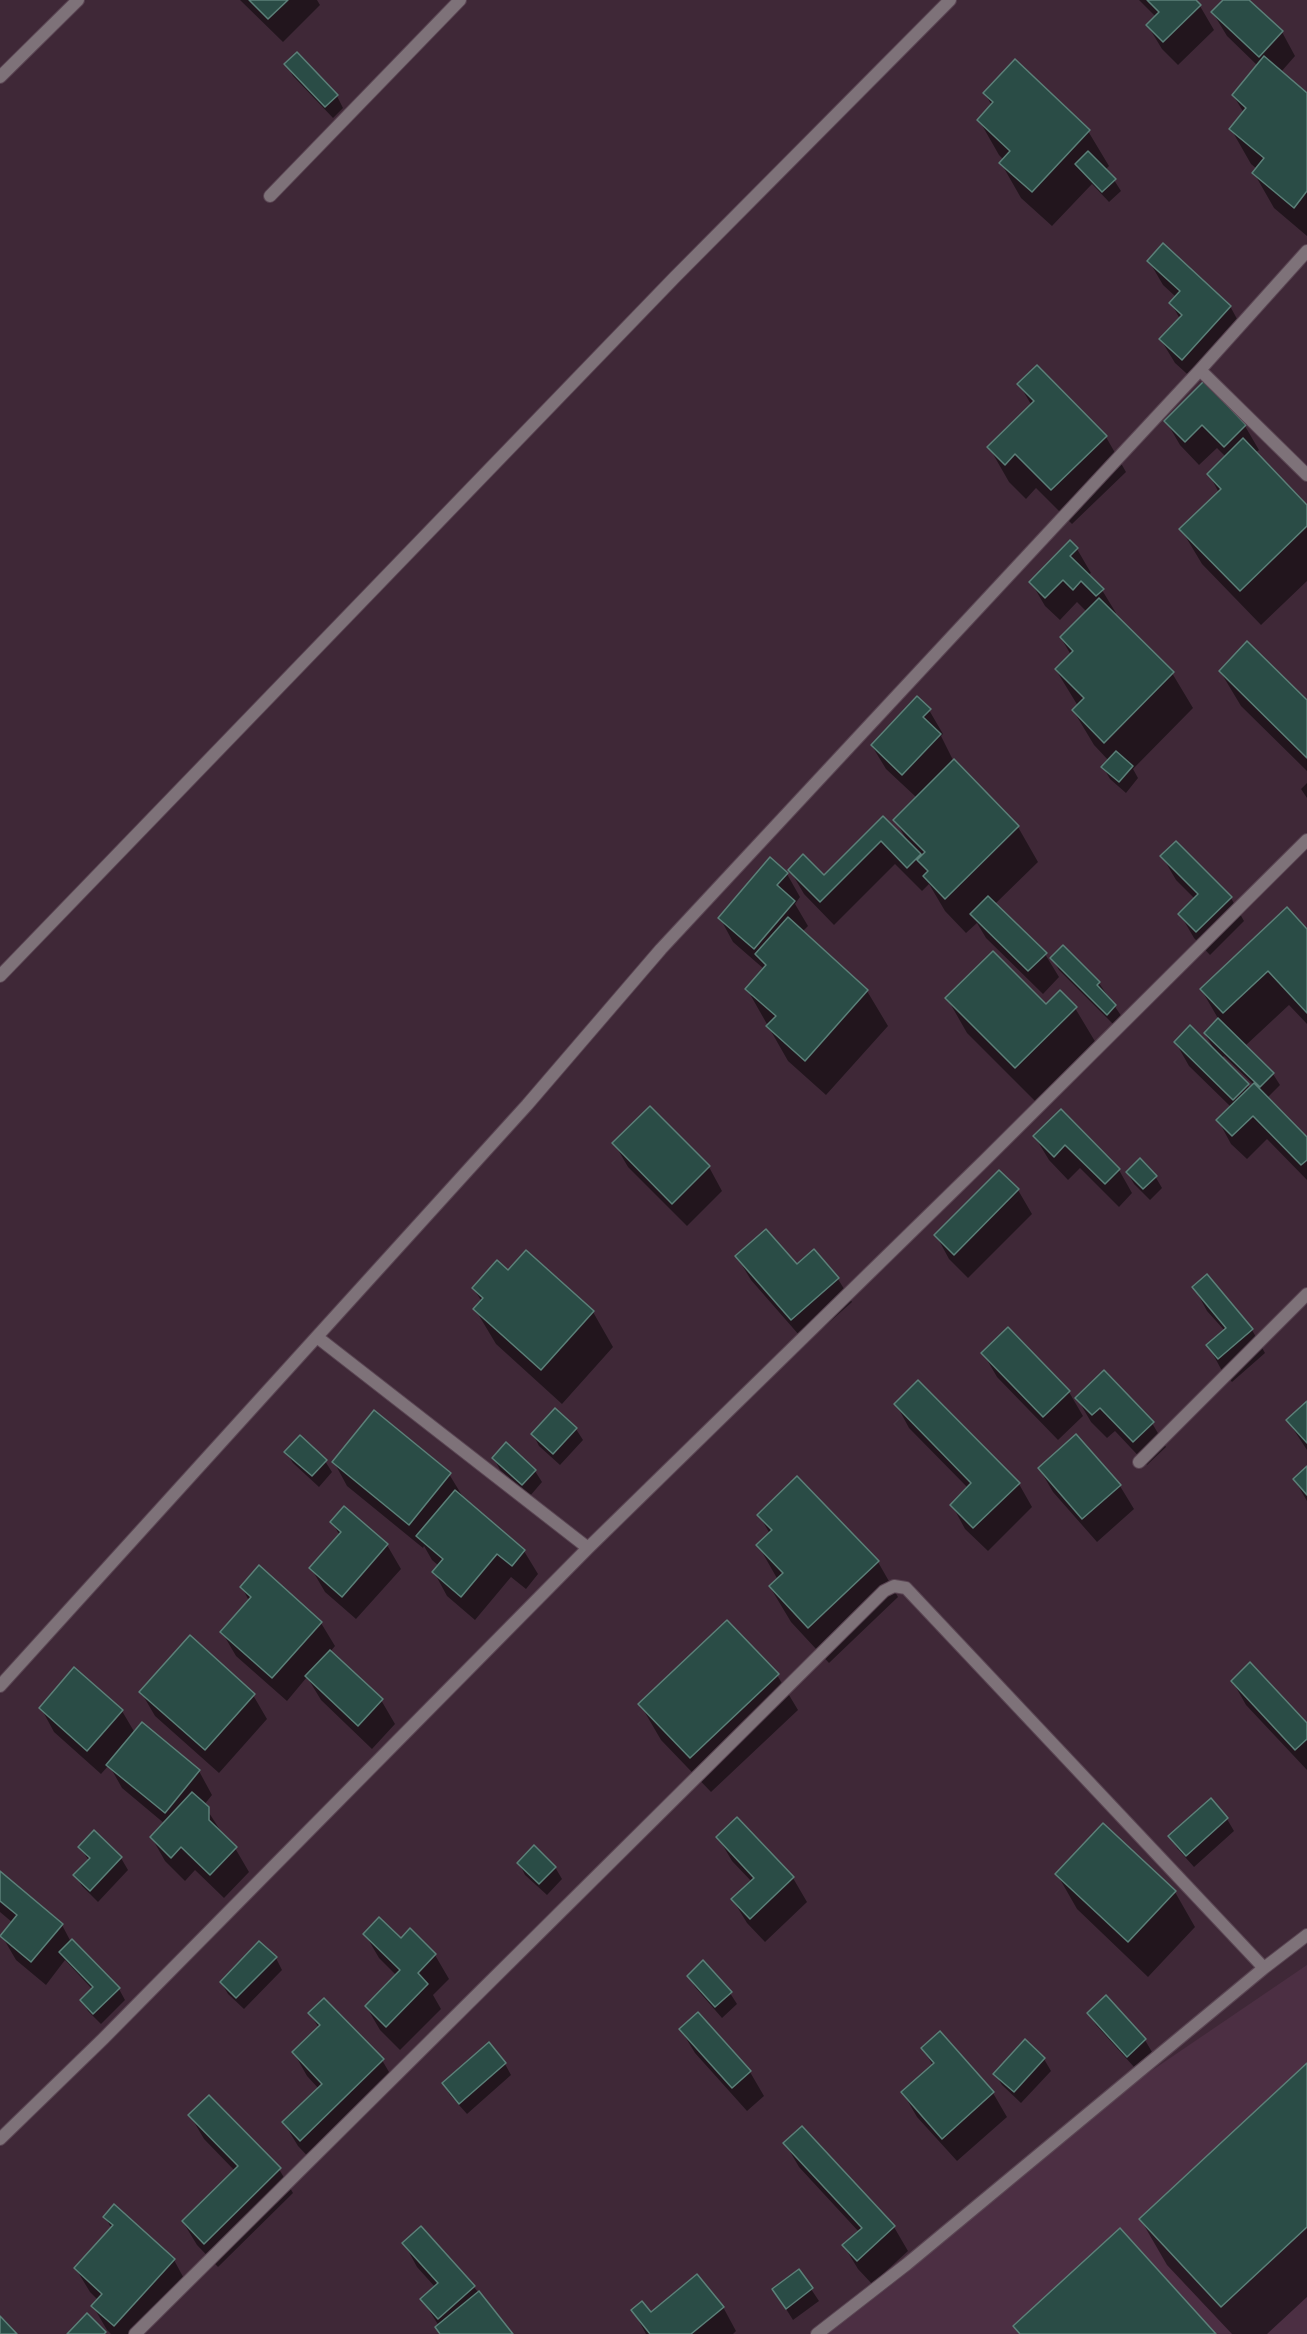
<!DOCTYPE html>
<html>
<head>
<meta charset="utf-8">
<style>
  body { margin:0 }
  canvas { display:block; background:#3f2837 }
</style>
</head>
<body>
<canvas width="1307" height="2334"></canvas>
<script>
const context = document.querySelector('canvas').getContext('2d');
context.lineJoin = 'round';
function fill(path, color) {
  context.fillStyle = color;
  context.fill(path, 'evenodd');
}
function toPath(rows) {
  const path = new Path2D();
  for (const r of rows) {
    path.moveTo(r[0], r[1]);
    for (let i = 2; i < r.length; i += 2) path.lineTo(r[i], r[i + 1]);
  }
  return path;
}
function stroke(path, color, width, dash) {
  context.strokeStyle = color;
  context.lineWidth = width;
  context.lineCap = dash ? 'butt' : 'round';
  context.setLineDash(dash || []);
  context.stroke(path);
}
fill(toPath([
  [1307,1965,1307,2334,819,2334,1079,2120]
]), '#4c2f43');
fill(toPath([
  [240,0,317,0,320,5,283,42],
  [1139,0,1194,0,1200,6,1214,30,1178,65,1162,49,1148,26,1156,17],
  [1225,0,1246,0,1282,32,1295,56,1281,72,1307,95,1307,236,1274,208,1254,173,1257,169,1251,164,1231,129,1244,113,1233,95,1258,66,1227,36,1213,13],
  [286,64,337,96,343,108,333,118,293,76],
  [985,93,1088,131,1109,166,1105,170,1114,180,1121,191,1109,202,1092,184,1052,226,1021,198,1001,163,1004,160,999,155,979,120,992,106],
  [1149,261,1230,306,1243,330,1196,382,1175,363,1161,340,1180,319,1171,303,1176,297,1163,285],
  [1019,384,1106,437,1126,472,1072,524,1036,488,1026,499,1009,482,989,447,1032,406],
  [1204,384,1245,426,1259,450,1255,453,1307,507,1307,581,1261,625,1202,564,1181,529,1219,493,1209,474,1226,457,1217,448,1199,465,1180,445,1166,421],
  [1077,549,1091,573,1088,575,1102,590,1116,613,1114,615,1172,673,1193,708,1133,769,1138,778,1126,793,1110,779,1103,767,1109,761,1094,745,1073,710,1078,706,1056,670,1071,655,1061,638,1087,612,1077,602,1060,620,1045,606,1031,582],
  [1220,671,1307,702,1307,771,1241,706],
  [929,710,943,734,941,736,953,760,1018,827,1038,862,995,904,1045,954,1059,977,1043,994,986,938,977,923,966,933,945,911,929,884,922,891,895,864,834,925,804,894,790,870,824,877,883,818,908,842,895,820,917,798,886,769,872,746],
  [1307,783,1307,798,1301,789],
  [1162,856,1231,898,1244,921,1210,955,1194,938,1180,914,1195,899,1176,880],
  [787,874,800,897,795,904,808,926,802,932,867,991,888,1026,826,1095,788,1061,747,989,764,969,733,942,720,918],
  [1307,931,1307,1024,1289,1005,1245,1046,1273,1074,1280,1085,1267,1098,1307,1139,1307,1180,1267,1139,1247,1159,1231,1144,1218,1120,1231,1107,1189,1066,1176,1043,1215,1051,1205,1034,1219,1020,1201,989],
  [1224,1056,1254,1085,1250,1088,1222,1058],
  [1052,958,1099,983,1122,1017,1114,1025,1059,970],
  [947,998,1075,1008,1096,1043,1036,1102,967,1033],
  [650,1108,709,1167,722,1191,687,1226,628,1167,614,1143],
  [1061,1111,1119,1170,1132,1193,1119,1207,1080,1168,1068,1180,1049,1160,1035,1137],
  [999,1172,1018,1190,1032,1214,968,1278,949,1259,936,1235],
  [1127,1172,1155,1176,1162,1188,1150,1200,1134,1184],
  [737,1257,797,1266,838,1279,852,1302,806,1343,751,1280],
  [508,1272,593,1312,613,1347,562,1404,496,1344,475,1309,482,1302,474,1289],
  [1194,1287,1252,1330,1265,1353,1232,1382,1221,1369,1208,1345,1225,1331,1207,1311],
  [1008,1329,1069,1392,1083,1416,1058,1440,997,1377,983,1353],
  [1077,1398,1152,1423,1166,1447,1147,1465,1115,1431,1107,1438,1091,1422],
  [1307,1403,1307,1450,1288,1421],
  [896,1404,1019,1484,1032,1507,988,1551,965,1529,952,1505,968,1488,909,1428],
  [576,1429,583,1440,560,1465,539,1446,533,1434],
  [286,1452,325,1461,332,1472,319,1487,293,1463],
  [494,1458,535,1471,542,1482,530,1496,500,1470],
  [334,1462,449,1474,463,1497,524,1551,538,1574,526,1589,511,1577,475,1620,447,1596,434,1572,439,1566,432,1560,424,1546,423,1548,347,1486],
  [1039,1468,1120,1486,1134,1509,1097,1542,1053,1492],
  [1307,1468,1307,1501,1294,1479],
  [797,1478,878,1562,898,1597,829,1663,791,1622,770,1587,778,1580,758,1545,770,1534,759,1515],
  [332,1522,387,1545,401,1569,356,1619,325,1592,311,1568,340,1536],
  [242,1587,321,1623,335,1646,330,1652,381,1700,395,1724,372,1749,321,1700,307,1677,287,1701,236,1656,222,1632,249,1601],
  [777,1675,798,1710,711,1792,661,1740,640,1704],
  [1233,1682,1307,1725,1307,1770,1246,1705],
  [141,1692,253,1695,267,1719,219,1773,155,1716],
  [41,1708,122,1711,135,1733,199,1771,212,1795,204,1805,222,1833,235,1848,249,1872,224,1898,195,1870,185,1881,165,1861,152,1838,165,1824,122,1788,109,1765,101,1774,54,1732],
  [1210,1800,1227,1819,1234,1831,1194,1867,1177,1848,1170,1836],
  [94,1833,121,1858,128,1870,98,1902,82,1886,75,1875,89,1861,80,1847],
  [718,1837,793,1878,807,1902,765,1942,747,1923,733,1900,752,1882,732,1861],
  [519,1863,555,1867,562,1879,547,1895,525,1875],
  [0,1873,62,1925,71,1942,119,1989,125,2000,101,2024,88,2011,82,2000,92,1989,65,1960,46,1985,16,1960,2,1936,13,1923,0,1912],
  [1057,1874,1175,1892,1195,1927,1148,1977,1077,1909],
  [410,1930,435,1955,449,1979,433,1995,441,2009,400,2050,380,2030,366,2006,396,1975,379,1958,365,1934,401,1940],
  [276,1958,282,1970,244,2009,228,1994,221,1982],
  [688,1976,730,1993,737,2004,722,2018,695,1987],
  [1106,1998,1145,2040,1152,2052,1134,2067,1096,2025,1089,2014],
  [310,2014,382,2060,396,2084,314,2163,298,2146,284,2123,319,2089,307,2076,294,2053,319,2028],
  [698,2014,750,2072,764,2096,747,2111,695,2053,681,2030],
  [940,2033,993,2093,1007,2117,957,2161,917,2117,903,2093,933,2066,923,2048],
  [1025,2041,1044,2059,1051,2071,1021,2103,1002,2085,995,2074],
  [505,2064,511,2075,467,2114,450,2095,444,2084],
  [1307,2065,1307,2297,1267,2334,1232,2334,1167,2265,1141,2220],
  [190,2115,279,2169,293,2193,218,2267,197,2245,183,2222,235,2171,204,2139],
  [785,2143,894,2227,908,2251,872,2284,858,2269,844,2246,859,2232,799,2167],
  [105,2217,174,2260,187,2284,142,2334,111,2334,107,2330,93,2306,98,2300,90,2292,76,2269,112,2229],
  [404,2243,474,2287,511,2334,441,2334,439,2326,422,2299,435,2287,417,2267],
  [799,2271,819,2301,793,2320,774,2290],
  [723,2307,736,2331,733,2334,646,2334,633,2310,651,2314]
]), '#0007');
const building = toPath([
  [249,0,288,0,268,19,249,0],
  [1147,0,1196,0,1201,5,1163,42,1146,25,1159,12,1147,0],
  [1223,0,1249,0,1283,31,1259,57,1211,12,1223,0],
  [297,52,338,95,325,107,284,64,297,52],
  [1264,56,1307,93,1307,191,1294,208,1252,173,1264,158,1229,129,1246,108,1232,95,1264,56],
  [1015,59,1090,130,1032,192,999,163,1010,151,977,120,993,102,983,93,1015,59],
  [1088,151,1116,179,1102,192,1075,164,1088,151],
  [1163,243,1231,306,1182,360,1159,339,1182,315,1169,303,1180,291,1147,261,1163,243],
  [1037,365,1107,436,1051,490,1015,454,1005,465,987,447,1034,401,1017,384,1037,365],
  [1204,381,1246,425,1224,447,1202,425,1185,442,1164,421,1204,381],
  [1243,438,1307,505,1307,526,1240,591,1179,529,1221,489,1207,474,1243,438],
  [1070,540,1078,548,1070,556,1104,589,1096,596,1081,581,1073,590,1063,580,1045,598,1029,582,1070,540],
  [1099,598,1174,672,1104,743,1072,710,1084,698,1055,669,1073,651,1060,637,1099,598],
  [1247,641,1307,700,1307,758,1219,671,1247,641],
  [917,696,931,709,923,717,941,734,902,775,871,745,917,696],
  [1116,751,1133,766,1119,782,1101,767,1116,751],
  [954,759,1019,826,945,899,923,876,928,871,917,860,925,852,893,820,954,759],
  [883,816,921,854,907,868,881,841,820,902,788,870,803,854,824,875,883,816],
  [1176,841,1232,897,1196,932,1178,914,1198,894,1160,856,1176,841],
  [770,857,788,873,777,885,795,901,754,949,718,918,770,857],
  [988,896,1047,953,1028,971,970,914,988,896],
  [1287,907,1307,929,1307,1013,1268,971,1223,1013,1200,989,1287,907],
  [788,917,868,990,805,1061,766,1026,776,1016,745,989,766,965,755,954,788,917],
  [1063,945,1100,982,1097,985,1116,1005,1107,1015,1050,958,1063,945],
  [993,951,1046,1004,1060,990,1077,1007,1015,1068,945,998,993,951],
  [1218,1018,1274,1073,1260,1087,1204,1033,1218,1018],
  [1190,1025,1249,1084,1233,1100,1174,1042,1190,1025],
  [1254,1083,1307,1137,1307,1160,1301,1165,1253,1116,1232,1136,1216,1120,1254,1083],
  [650,1106,710,1166,672,1204,612,1143,650,1106],
  [1061,1109,1120,1169,1105,1184,1065,1145,1054,1157,1033,1136,1061,1109],
  [1140,1158,1157,1176,1143,1189,1126,1172,1140,1158],
  [999,1170,1019,1189,954,1255,934,1235,999,1170],
  [766,1229,797,1264,814,1249,839,1278,791,1320,735,1256,766,1229],
  [526,1250,594,1311,541,1370,473,1309,483,1298,472,1288,497,1260,508,1270,526,1250],
  [1207,1274,1253,1329,1218,1359,1206,1345,1226,1328,1192,1287,1207,1274],
  [1008,1327,1070,1391,1043,1417,981,1353,1008,1327],
  [1104,1370,1154,1422,1133,1442,1100,1408,1092,1415,1075,1398,1104,1370],
  [918,1380,1020,1483,973,1528,950,1505,971,1483,894,1404,918,1380],
  [1307,1401,1307,1443,1286,1420,1307,1401],
  [555,1408,577,1428,553,1454,531,1434,555,1408],
  [374,1410,451,1473,409,1525,332,1462,374,1410],
  [1076,1434,1121,1485,1082,1519,1038,1468,1076,1434],
  [300,1435,327,1460,312,1476,284,1452,300,1435],
  [506,1442,536,1470,522,1485,492,1458,506,1442],
  [1307,1466,1307,1495,1293,1479,1307,1466],
  [797,1476,879,1561,808,1628,769,1586,783,1573,756,1545,772,1530,757,1515,797,1476],
  [455,1490,525,1550,512,1566,497,1554,461,1597,432,1572,443,1559,416,1536,455,1490],
  [344,1506,388,1544,342,1597,309,1568,341,1532,330,1522,344,1506],
  [259,1565,322,1622,272,1678,220,1632,251,1597,240,1587,259,1565],
  [727,1620,779,1674,690,1758,638,1704,727,1620],
  [190,1635,255,1694,205,1750,139,1692,190,1635],
  [330,1650,383,1699,358,1726,305,1676,330,1650],
  [1250,1662,1307,1723,1307,1739,1295,1750,1231,1681,1250,1662],
  [74,1667,123,1710,87,1751,39,1708,74,1667],
  [142,1722,200,1770,165,1813,106,1765,142,1722],
  [192,1792,209,1807,209,1820,237,1847,210,1875,181,1847,171,1858,150,1837,192,1792],
  [1211,1798,1228,1818,1186,1856,1168,1836,1211,1798],
  [737,1817,794,1877,750,1919,731,1899,754,1878,716,1837,737,1817],
  [1103,1823,1176,1891,1128,1942,1055,1874,1103,1823],
  [94,1830,122,1857,90,1891,73,1875,90,1858,78,1847,94,1830],
  [534,1845,556,1867,539,1884,517,1863,534,1845],
  [0,1871,63,1924,31,1962,0,1936,17,1915,0,1901,0,1871],
  [379,1917,401,1938,410,1928,436,1954,418,1973,428,1984,386,2027,365,2006,400,1970,363,1934,379,1917],
  [72,1939,120,1988,93,2014,80,2000,93,1987,59,1952,72,1939],
  [259,1941,277,1957,236,1998,220,1982,259,1941],
  [703,1960,732,1992,715,2007,687,1976,703,1960],
  [1106,1995,1146,2039,1127,2057,1087,2013,1106,1995],
  [324,1998,384,2059,300,2141,282,2122,322,2084,292,2052,320,2025,308,2013,324,1998],
  [698,2012,751,2071,732,2088,679,2029,698,2012],
  [940,2031,994,2092,942,2139,901,2092,934,2063,921,2048,940,2031],
  [1025,2039,1045,2058,1014,2092,993,2074,1025,2039],
  [489,2042,506,2063,459,2104,442,2083,489,2042],
  [1307,2063,1307,2227,1221,2307,1139,2219,1307,2063],
  [209,2095,281,2168,204,2244,182,2221,238,2166,188,2115,209,2095],
  [802,2126,895,2226,857,2261,842,2245,862,2228,783,2143,802,2126],
  [114,2204,175,2259,114,2326,91,2306,102,2294,74,2268,113,2225,103,2217,114,2204],
  [421,2226,475,2286,438,2319,420,2299,438,2283,402,2243,421,2226],
  [1120,2228,1216,2334,1020,2334,1013,2326,1120,2228],
  [799,2269,813,2288,786,2309,772,2289,799,2269],
  [697,2274,724,2307,691,2334,650,2334,631,2310,642,2301,651,2312,697,2274],
  [479,2291,513,2334,440,2334,435,2327,479,2291],
  [87,2313,106,2332,104,2334,67,2334,87,2313],
  [0,2316,17,2334,0,2334,0,2316]
]);
fill(building, '#2a4c46');
stroke(building, '#5c8079', 1.5);
const street = toPath([
  [0,77,78,0],
  [270,196,460,0],
  [1200,370,1307,475],
  [0,976,675,277,950,0],
  [317,1337,588,1548],
  [1139,1462,1307,1294],
  [0,1686,527,1105,661,949,1200,370,1307,251],
  [0,2139,103,2039,588,1548,983,1162,1307,840],
  [135,2334,884,1591,894,1586,906,1588,1264,1968],
  [817,2334,907,2264,1264,1968,1307,1935]
]);
stroke(street, '#5a4553', 14);
stroke(street, '#7e7279', 12);
</script>
</body>
</html>
